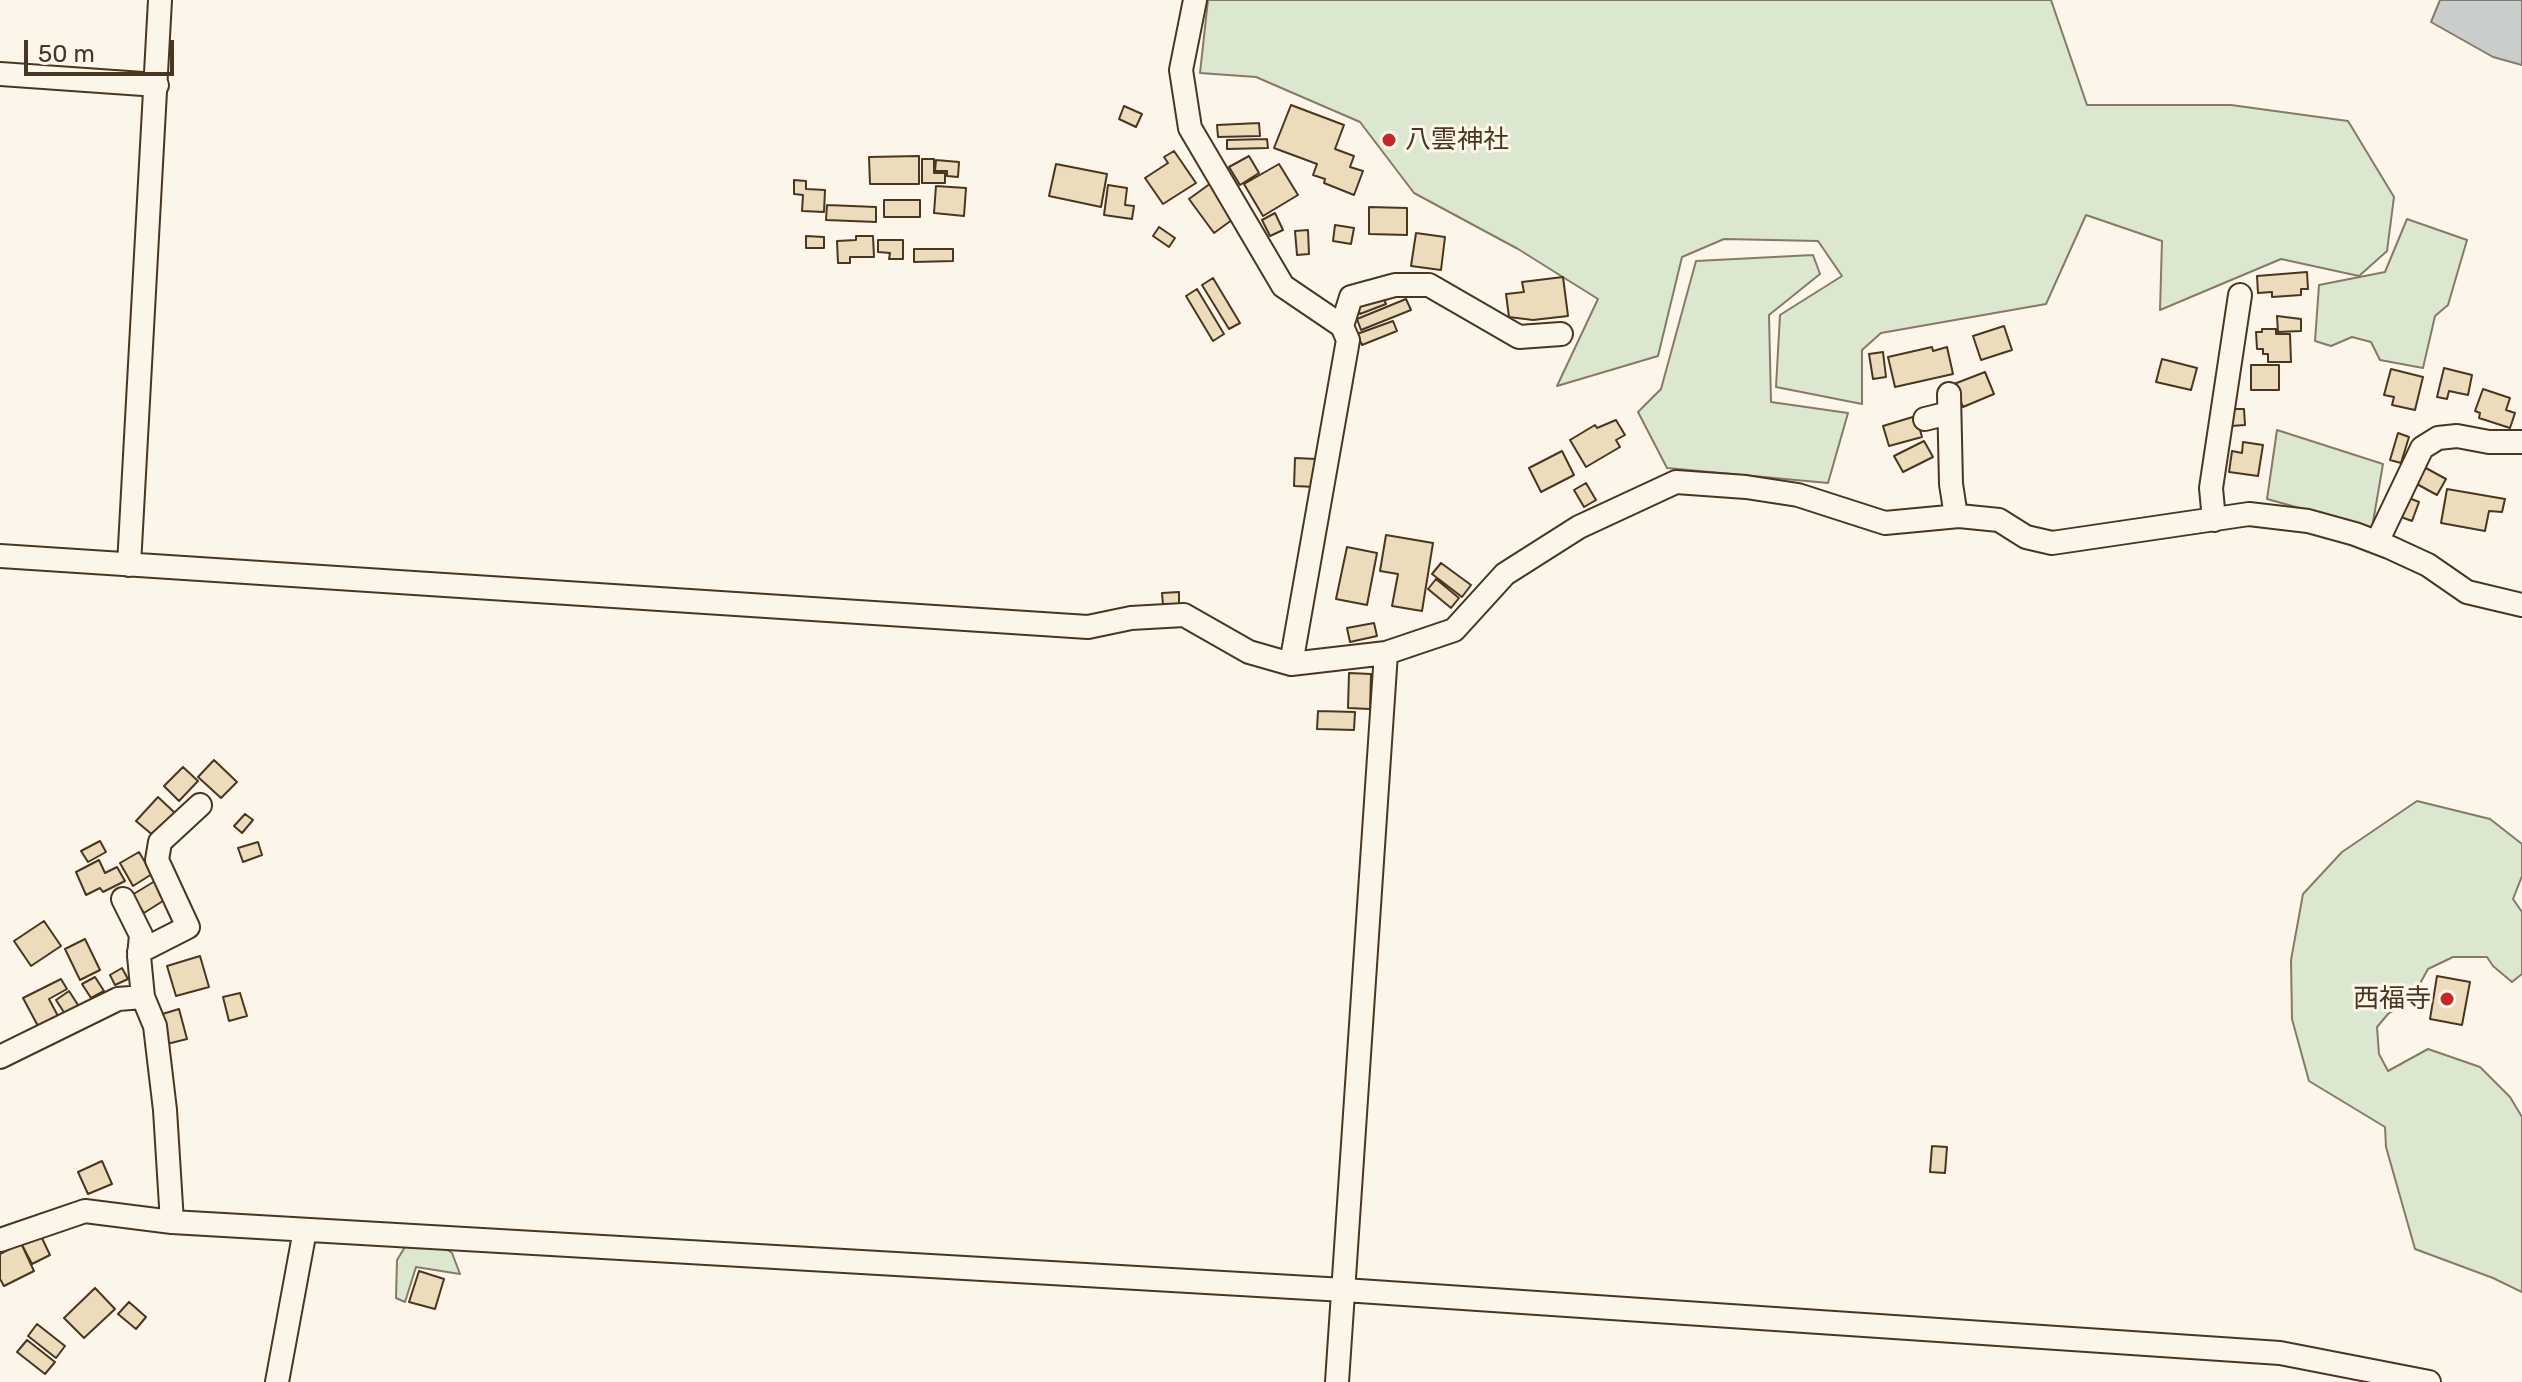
<!DOCTYPE html>
<html>
<head>
<meta charset="utf-8">
<style>
  body { margin:0 }
  #map { position:relative; width:2522px; height:1382px; overflow:hidden; background:#fbf6e9; font-family:Rubik,sans-serif }
  canvas { display:block }
  .scale { position:absolute; left:24px; top:40px; width:150px; height:36px; box-sizing:border-box; border:4px solid #4a3520; border-top:0; padding-left:10px; font-size:24px; line-height:28px; white-space:nowrap; color:#4a3520; -webkit-text-stroke:6px #fbf6e9; paint-order:stroke }
</style>
</head>
<body>
<div id="map">
<canvas width="2522" height="1382"></canvas>
<div class="scale">50 m</div>
</div>
<script>
const context = document.querySelector('canvas').getContext('2d');
context.lineJoin = 'round';
function fill(path, color) {
  context.fillStyle = color;
  context.fill(path, 'evenodd');
}
function toPath(rows) {
  const path = new Path2D();
  for (const r of rows) {
    path.moveTo(r[0], r[1]);
    for (let i = 2; i < r.length; i += 2) path.lineTo(r[i], r[i + 1]);
  }
  return path;
}
function stroke(path, color, width, dash) {
  context.strokeStyle = color;
  context.lineWidth = width;
  context.lineCap = dash ? 'butt' : 'round';
  context.setLineDash(dash || []);
  context.stroke(path);
}
function write(font, color, halo, rows, align = 'center') {
  context.font = font + ' Rubik,"Noto Sans JP",sans-serif';
  context.lineWidth = 6;
  context.setLineDash([]);
  context.textBaseline = 'middle';
  context.strokeStyle = halo;
  context.fillStyle = color;
  for (const [text, x, y, turn = 0] of rows) {
    context.save();
    context.translate(x, y);
    context.rotate((+turn || 0) * Math.PI / 180);
    context.textAlign = isNaN(turn) ? turn : align;
    if (halo) context.strokeText(text, 0, 0);
    context.fillText(text, 0, 0);
    context.restore();
  }
}
const green = toPath([
  [1208,0,2051,0,2087,105,2231,105,2348,121,2394,197,2387,251,2359,276,2281,259,2160,310,2162,241,2086,215,2046,304,1881,333,1862,350,1862,404,1776,387,1780,315,1842,276,1818,241,1724,239,1682,257,1658,356,1557,386,1598,299,1518,249,1414,193,1360,122,1256,77,1200,73,1208,0],
  [2407,219,2467,240,2448,305,2435,316,2423,368,2380,360,2371,342,2352,337,2331,346,2315,341,2319,285,2385,272,2407,219],
  [1813,255,1820,274,1769,315,1771,402,1848,413,1828,483,1667,468,1638,412,1661,389,1696,261,1813,255],
  [2277,430,2383,464,2372,528,2267,499,2277,430],
  [2417,801,2490,819,2522,844,2522,876,2513,899,2522,912,2522,974,2512,982,2493,966,2487,957,2453,957,2428,969,2412,998,2388,1014,2377,1027,2379,1054,2388,1071,2428,1049,2480,1067,2510,1097,2522,1117,2522,1292,2493,1278,2415,1249,2386,1147,2385,1127,2309,1081,2292,1019,2291,960,2303,894,2342,852,2417,801],
  [408,1242,442,1246,452,1253,460,1274,416,1267,405,1302,396,1298,397,1260,408,1242]
]);
fill(green, '#dce7d0');
stroke(green, '#887966', 2);
const water = toPath([
  [2440,0,2522,0,2522,65,2493,57,2431,22,2440,0]
]);
fill(water, '#c9cecd');
stroke(water, '#887966', 2);
const building = toPath([
  [1291,105,1344,125,1335,149,1354,156,1350,167,1363,171,1354,195,1324,183,1325,179,1313,175,1317,164,1274,148,1291,105],
  [1124,106,1142,114,1136,127,1119,119,1124,106],
  [1259,123,1260,136,1218,137,1217,125,1259,123],
  [1267,139,1268,148,1227,149,1227,140,1267,139],
  [1174,151,1196,183,1163,204,1145,178,1168,163,1164,157,1174,151],
  [919,156,919,184,870,184,869,157,919,156],
  [1249,156,1259,173,1240,185,1229,167,1249,156],
  [922,159,934,159,934,173,945,173,945,183,922,183,922,159],
  [936,160,959,162,958,177,947,176,947,171,935,171,936,160],
  [1056,164,1107,174,1101,207,1049,196,1056,164],
  [1279,164,1298,195,1263,216,1244,184,1279,164],
  [794,180,806,181,806,189,825,190,824,212,802,211,803,195,794,194,794,180],
  [1211,183,1236,217,1214,233,1189,199,1211,183],
  [1108,185,1127,188,1125,205,1134,206,1132,219,1104,215,1108,185],
  [936,186,966,188,964,216,934,213,936,186],
  [884,200,920,200,920,217,884,217,884,200],
  [827,205,876,207,876,222,826,220,827,205],
  [1369,207,1407,208,1407,235,1369,234,1369,207],
  [1275,213,1283,230,1270,236,1262,220,1275,213],
  [1335,225,1354,228,1351,244,1333,241,1335,225],
  [1159,227,1175,238,1169,247,1153,236,1159,227],
  [1308,230,1309,254,1297,255,1295,231,1308,230],
  [1416,233,1445,237,1441,270,1411,266,1416,233],
  [806,236,824,237,824,248,806,248,806,236],
  [856,236,873,236,874,257,850,257,850,263,838,263,837,241,856,240,856,236],
  [878,240,903,240,903,259,889,259,890,253,878,252,878,240],
  [914,249,953,249,953,261,914,262,914,249],
  [2307,272,2308,289,2301,289,2301,295,2272,297,2272,292,2258,293,2257,276,2307,272],
  [1563,277,1568,316,1533,320,1509,317,1506,294,1524,292,1522,282,1563,277],
  [1213,278,1240,323,1229,329,1202,285,1213,278],
  [1197,289,1224,334,1213,341,1186,296,1197,289],
  [1382,295,1386,304,1360,314,1356,306,1382,295],
  [1406,299,1411,310,1361,330,1357,319,1406,299],
  [2277,316,2301,319,2301,331,2278,332,2277,316],
  [1393,321,1397,331,1362,345,1357,334,1393,321],
  [2004,326,2012,350,1981,360,1973,336,2004,326],
  [2262,329,2276,329,2276,334,2290,334,2291,362,2268,362,2268,354,2263,354,2263,349,2257,349,2256,332,2262,332,2262,329],
  [1932,347,1933,351,1947,347,1953,374,1895,387,1888,357,1932,347],
  [1883,352,1886,377,1873,379,1869,354,1883,352],
  [2162,359,2197,368,2191,390,2156,382,2162,359],
  [2251,365,2279,365,2279,390,2251,390,2251,365],
  [2444,368,2472,375,2468,395,2449,391,2447,399,2437,397,2444,368],
  [2391,369,2423,377,2415,410,2392,405,2394,397,2384,395,2391,369],
  [1985,372,1994,394,1963,407,1954,384,1985,372],
  [2483,389,2510,398,2506,410,2515,413,2510,428,2479,418,2480,413,2475,411,2483,389],
  [2230,409,2244,409,2245,425,2231,426,2230,409],
  [1916,416,1922,437,1889,446,1883,426,1916,416],
  [1616,420,1625,435,1616,440,1620,447,1586,467,1570,440,1595,425,1597,428,1616,420],
  [2398,433,2409,437,2401,463,2390,460,2398,433],
  [1924,441,1933,457,1903,472,1894,456,1924,441],
  [2243,442,2263,445,2258,476,2229,472,2232,451,2242,453,2243,442],
  [1562,451,1574,475,1541,492,1529,468,1562,451],
  [1295,458,1317,459,1316,487,1294,486,1295,458],
  [2424,467,2446,479,2437,495,2415,483,2424,467],
  [1586,483,1596,500,1584,507,1574,490,1586,483],
  [2447,489,2505,499,2502,512,2489,511,2485,531,2441,523,2447,489],
  [2409,498,2419,502,2412,521,2401,517,2409,498],
  [1386,535,1433,543,1422,611,1392,606,1398,574,1380,571,1386,535],
  [1347,547,1377,553,1367,605,1336,599,1347,547],
  [1441,563,1471,585,1462,597,1432,574,1441,563],
  [1436,579,1459,598,1451,608,1428,589,1436,579],
  [1179,592,1179,604,1163,605,1162,593,1179,592],
  [1374,623,1377,636,1350,642,1347,628,1374,623],
  [1349,673,1371,674,1370,709,1348,708,1349,673],
  [1318,711,1355,712,1354,730,1317,729,1318,711],
  [214,760,237,782,221,798,198,777,214,760],
  [183,767,198,781,179,801,164,786,183,767],
  [158,797,176,814,155,837,136,821,158,797],
  [245,814,253,820,242,833,234,826,245,814],
  [100,841,106,852,88,862,81,851,100,841],
  [258,842,262,855,243,862,238,848,258,842],
  [139,852,152,874,133,886,120,863,139,852],
  [99,860,105,873,117,867,125,881,103,892,100,888,86,895,76,872,99,860],
  [155,881,166,899,144,913,132,895,155,881],
  [44,921,61,946,31,966,14,941,44,921],
  [85,939,100,970,80,980,65,949,85,939],
  [200,956,209,987,176,996,167,966,200,956],
  [122,968,128,979,115,985,110,975,122,968],
  [2437,976,2470,982,2462,1025,2430,1019,2437,976],
  [95,977,104,991,91,998,82,984,95,977],
  [61,979,67,989,49,999,59,1018,39,1028,23,998,61,979],
  [69,991,80,1008,67,1017,56,1000,69,991],
  [240,993,247,1016,229,1021,223,997,240,993],
  [179,1009,187,1039,167,1044,159,1015,179,1009],
  [1932,1146,1947,1147,1945,1173,1930,1172,1932,1146],
  [102,1161,112,1184,88,1194,78,1172,102,1161],
  [40,1234,50,1255,32,1264,21,1243,40,1234],
  [21,1243,34,1271,4,1286,0,1279,0,1254,21,1243],
  [419,1271,444,1279,435,1309,409,1302,419,1271],
  [95,1288,115,1309,84,1338,64,1318,95,1288],
  [129,1302,146,1317,136,1329,118,1314,129,1302],
  [37,1324,65,1346,56,1358,28,1336,37,1324],
  [27,1340,55,1362,45,1374,17,1352,27,1340]
]);
fill(building, '#ecdcbc');
stroke(building, '#4a3520', 2);
const minor = toPath([
  [1195,0,1181,70,1190,128,1283,286,1342,326,1348,340,1291,664],
  [0,74,157,85],
  [1342,326,1351,297,1395,285,1429,285,1519,337,1561,334],
  [1949,394,1951,484,1956,516],
  [1925,419,1949,413],
  [2214,520,2211,488,2240,295],
  [2377,542,2422,448,2438,438,2457,436,2489,442,2522,442],
  [0,556,1088,627,1131,618,1184,615,1249,652,1291,664,1386,653,1454,630,1505,574,1579,527,1676,482,1746,487,1798,495,1885,523,1959,516,1999,520,2026,537,2052,543,2249,514,2308,521,2355,534,2389,547,2428,565,2467,592,2522,605],
  [129,565,160,0],
  [123,899,141,935,139,956,143,997,155,1026,165,1110,172,1222],
  [139,952,188,927,157,860,160,842,200,805],
  [0,1057,118,999,143,997],
  [0,1240,85,1211,172,1222,1344,1290,2280,1353,2429,1382],
  [277,1382,305,1230],
  [1337,1382,1386,653]
]);
stroke(minor, '#4a3520', 26);
stroke(minor, '#fbf6e9', 22);
for (const [x, y, r, color] of [
  [1389,140,8,"#c62828"],
  [2447,999,8,"#c62828"]
]) {
  const dot = new Path2D();
  dot.arc(x, y, r, 0, 2 * Math.PI);
  context.fillStyle = color;
  context.fill(dot);
  stroke(dot, '#fbf6e9', 3);
}
write('26px', '#4a3520', '#fbf6e9', [
  ["八雲神社",1405,140],
  ["西福寺",2431,999,"right"]
], 'left');
</script>
</body>
</html>
